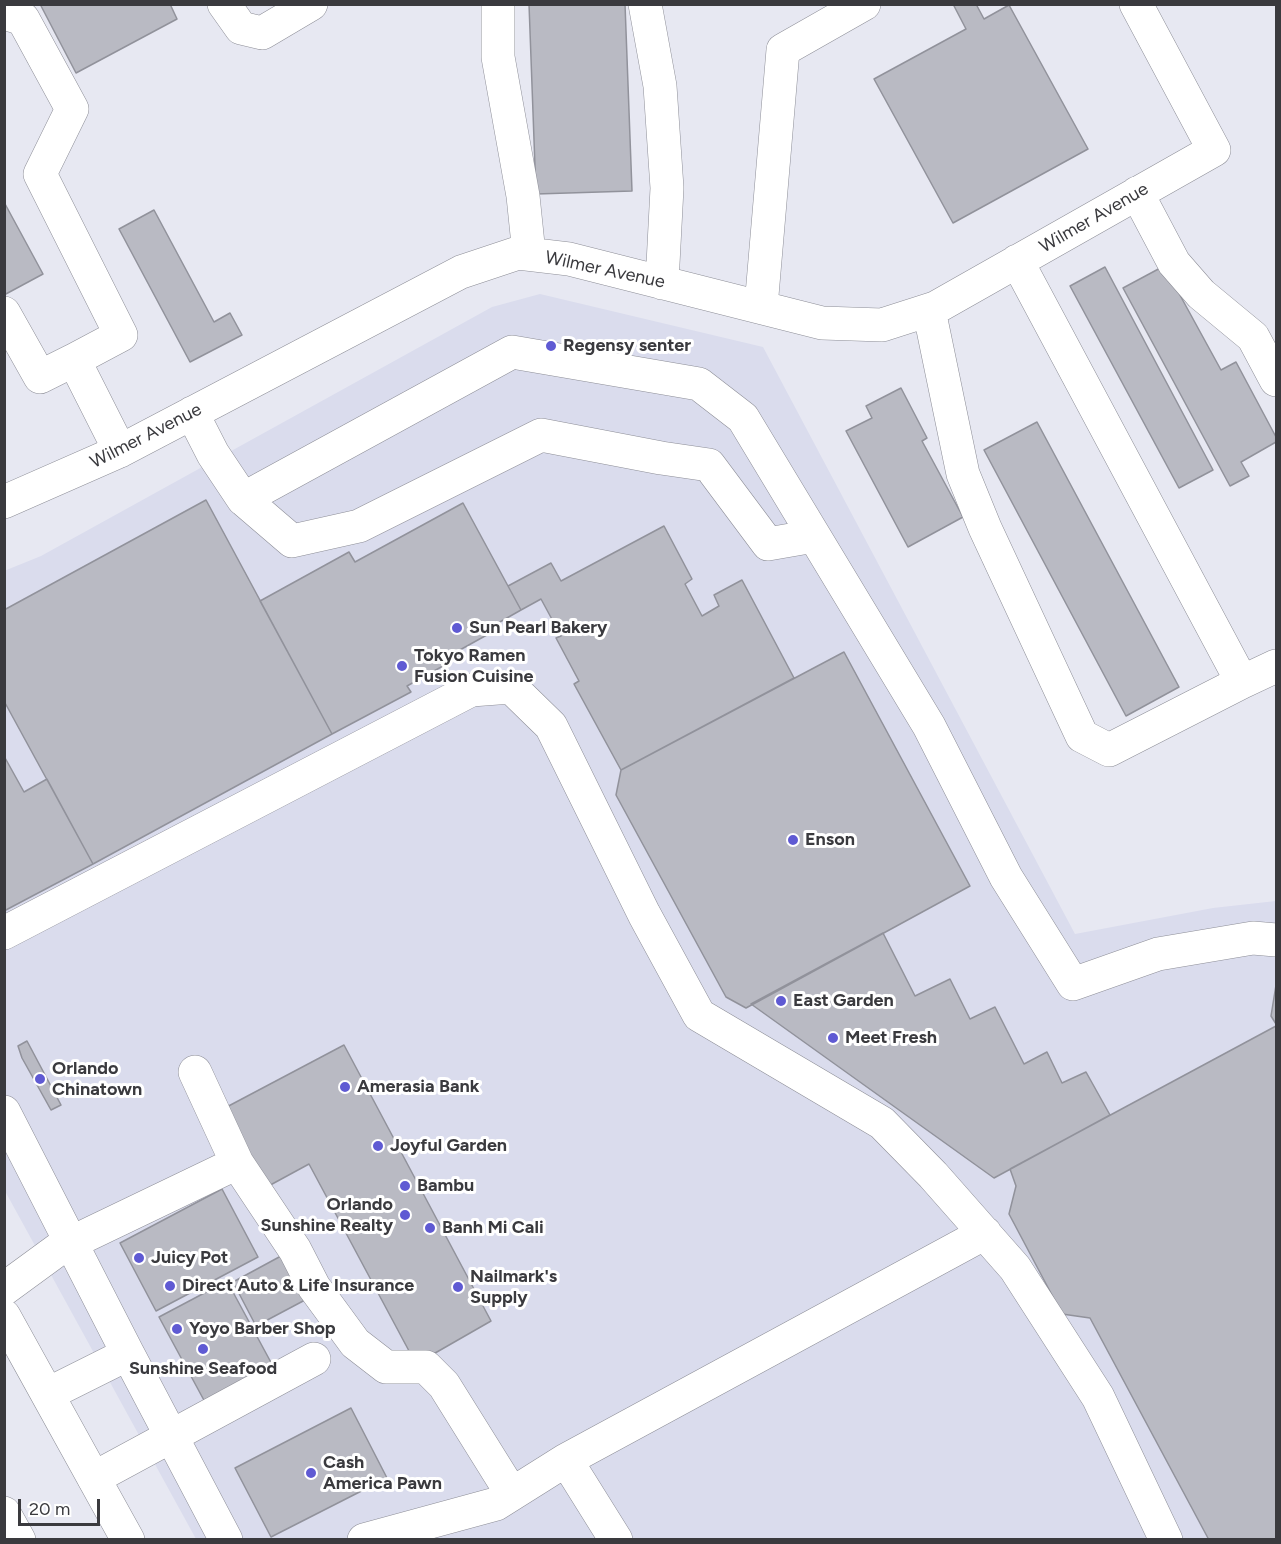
<!DOCTYPE html>
<html>
<head>
<meta charset="utf-8">
<style>
  body { margin:0 }
  #map { position:relative; width:1281px; height:1544px; overflow:hidden; background:#e7e8f2; font-family:Figtree,sans-serif }
  canvas { display:block }
  .frame { position:absolute; inset:0; border:6px solid #3a3a3e; pointer-events:none }
  .scale { position:absolute; left:18px; top:1499px; width:82px; height:27px; box-sizing:border-box; border:3px solid #3a3a3e; border-top:0; padding-left:8px; font-size:18px; line-height:21px; white-space:nowrap; color:#3a3a3e; -webkit-text-stroke:4px #fff; paint-order:stroke }
</style>
</head>
<body>
<div id="map">
<canvas width="1281" height="1544"></canvas>
<div class="frame"></div>
<div class="scale">20 m</div>
</div>
<script>
const context = document.querySelector('canvas').getContext('2d');
context.lineJoin = 'round';
function fill(path, color) {
  context.fillStyle = color;
  context.fill(path, 'evenodd');
}
function toPath(rows) {
  const path = new Path2D();
  for (const r of rows) {
    path.moveTo(r[0], r[1]);
    for (let i = 2; i < r.length; i += 2) path.lineTo(r[i], r[i + 1]);
  }
  return path;
}
function stroke(path, color, width, dash) {
  context.strokeStyle = color;
  context.lineWidth = width;
  context.lineCap = dash ? 'butt' : 'round';
  context.setLineDash(dash || []);
  context.stroke(path);
}
function write(font, color, halo, rows, align = 'center') {
  context.font = font + ' Figtree,sans-serif';
  context.lineWidth = 6;
  context.setLineDash([]);
  context.textBaseline = 'middle';
  context.strokeStyle = halo;
  context.fillStyle = color;
  for (const [text, x, y, turn = 0] of rows) {
    context.save();
    context.translate(x, y);
    context.rotate((+turn || 0) * Math.PI / 180);
    context.textAlign = isNaN(turn) ? turn : align;
    if (halo) context.strokeText(text, 0, 0);
    context.fillText(text, 0, 0);
    context.restore();
  }
}
fill(toPath([
  [540,294,763,347,1075,934,1213,908,1276,901,1276,1539,196,1539,5,1191,4,571,41,556,492,307]
]), '#dadced');
const building = toPath([
  [40,4,170,4,177,19,76,73,40,4],
  [529,4,625,4,632,191,536,194,529,4],
  [953,4,976,4,984,19,1009,5,1088,149,953,223,874,79,966,29,953,4],
  [4,202,43,274,4,295,4,202],
  [154,210,214,322,230,313,242,335,190,362,119,229,154,210],
  [1164,266,1221,370,1236,362,1276,437,1276,442,1241,462,1249,476,1230,486,1123,288,1164,266],
  [1105,267,1213,470,1179,488,1070,286,1105,267],
  [901,388,927,438,922,441,963,517,908,547,846,431,872,418,866,406,901,388],
  [1037,422,1179,687,1126,716,984,450,1037,422],
  [206,500,332,734,93,864,4,701,4,610,206,500],
  [463,503,521,610,491,627,494,631,449,656,452,661,407,686,411,692,332,734,260,601,349,552,355,562,463,503],
  [664,526,692,579,685,584,702,616,719,606,714,595,742,580,794,678,621,770,574,684,579,681,556,638,561,636,541,599,521,610,508,586,551,563,561,581,664,526],
  [844,652,970,886,746,1008,726,997,616,795,621,770,844,652],
  [4,756,24,792,47,779,93,864,4,911,4,756],
  [883,933,915,996,950,979,970,1019,995,1007,1024,1064,1047,1052,1062,1083,1086,1072,1110,1115,994,1178,751,1004,883,933],
  [1276,985,1276,1024,1271,1016,1276,985],
  [1276,1026,1276,1540,1209,1540,1090,1318,1062,1314,1009,1214,1016,1186,1010,1169,1276,1026],
  [27,1041,61,1105,51,1110,22,1058,18,1046,27,1041],
  [344,1045,491,1321,416,1364,309,1164,263,1189,221,1110,344,1045],
  [222,1189,258,1257,156,1311,120,1243,222,1189],
  [281,1256,305,1300,256,1326,233,1282,281,1256],
  [227,1281,274,1368,206,1404,159,1317,227,1281],
  [351,1408,387,1478,271,1537,235,1468,351,1408]
]);
fill(building, '#b9bac3');
stroke(building, '#91929b', 1.5);
const minor = toPath([
  [224,4,241,28,262,33,311,4],
  [498,4,498,57,523,196,529,254],
  [645,4,660,86,667,188,662,283],
  [4,13,23,19,72,109,40,174,121,335,74,360,120,451],
  [1137,193,1174,263,1201,294,1253,337,1276,380],
  [761,307,783,50,864,4],
  [929,310,963,474,985,528,1082,736,1109,750,1242,682,1017,261],
  [4,313,40,377,74,360],
  [192,413,213,454,243,499,512,352,699,384,743,418,929,726,1006,877,1073,984,1158,954,1253,938,1276,940],
  [243,499,292,541,359,526,541,435,661,458,709,465,768,544,814,536],
  [4,502,120,451,461,272,518,253,569,259,822,323,882,325,935,308,1214,150,1136,4],
  [1242,682,1276,666],
  [4,933,471,690,511,687,551,726,644,914,699,1015,882,1123,933,1175,1015,1268,1098,1397,1166,1540],
  [195,1072,237,1163,295,1250,314,1287,355,1343,386,1367,426,1367,444,1385,512,1494],
  [4,1112,128,1354],
  [4,1289,60,1248,237,1163],
  [48,1394,128,1354,226,1540],
  [566,1460,985,1233],
  [94,1478,314,1359],
  [364,1540,496,1504,566,1460,616,1540]
]);
const highway = toPath([
  [4,1316,128,1540],
  [4,1513,19,1540]
]);
stroke(minor, '#8d8e97', 34);
stroke(highway, '#8d8e97', 34);
stroke(minor, '#fff', 33);
stroke(highway, '#fff', 33);
for (const [x, y, r, color] of [
  [551,346,6,"#5f5ad3"],
  [457,628,6,"#5f5ad3"],
  [402,666,6,"#5f5ad3"],
  [793,840,6,"#5f5ad3"],
  [781,1001,6,"#5f5ad3"],
  [833,1038,6,"#5f5ad3"],
  [40,1079,6,"#5f5ad3"],
  [345,1087,6,"#5f5ad3"],
  [378,1146,6,"#5f5ad3"],
  [405,1186,6,"#5f5ad3"],
  [405,1215,6,"#5f5ad3"],
  [430,1228,6,"#5f5ad3"],
  [139,1258,6,"#5f5ad3"],
  [170,1286,6,"#5f5ad3"],
  [458,1287,6,"#5f5ad3"],
  [177,1329,6,"#5f5ad3"],
  [203,1349,6,"#5f5ad3"],
  [311,1473,6,"#5f5ad3"]
]) {
  const dot = new Path2D();
  dot.arc(x, y, r, 0, 2 * Math.PI);
  context.fillStyle = color;
  context.fill(dot);
  stroke(dot, '#fff', 2);
}
write('18px', '#3a3a3e', '#fff', [
  ["Wilmer Avenue",1094,218,-30],
  ["Wilmer Avenue",605,270,12],
  ["Wilmer Avenue",146,436,-27]
]);
write('bold 18px', '#3a3a3e', '#fff', [
  ["Regensy senter",563,346],
  ["Sun Pearl Bakery",469,628],
  ["Tokyo Ramen",414,656],
  ["Fusion Cuisine",414,677],
  ["Enson",805,840],
  ["East Garden",793,1001],
  ["Meet Fresh",845,1038],
  ["Orlando",52,1069],
  ["Chinatown",52,1090],
  ["Amerasia Bank",357,1087],
  ["Joyful Garden",390,1146],
  ["Bambu",417,1186],
  ["Orlando",393,1205,"right"],
  ["Sunshine Realty",393,1226,"right"],
  ["Banh Mi Cali",442,1228],
  ["Juicy Pot",151,1258],
  ["Nailmark's",470,1277],
  ["Supply",470,1298],
  ["Direct Auto & Life Insurance",182,1286],
  ["Yoyo Barber Shop",189,1329],
  ["Sunshine Seafood",203,1369,"center"],
  ["Cash",323,1463],
  ["America Pawn",323,1484]
], 'left');
</script>
</body>
</html>
